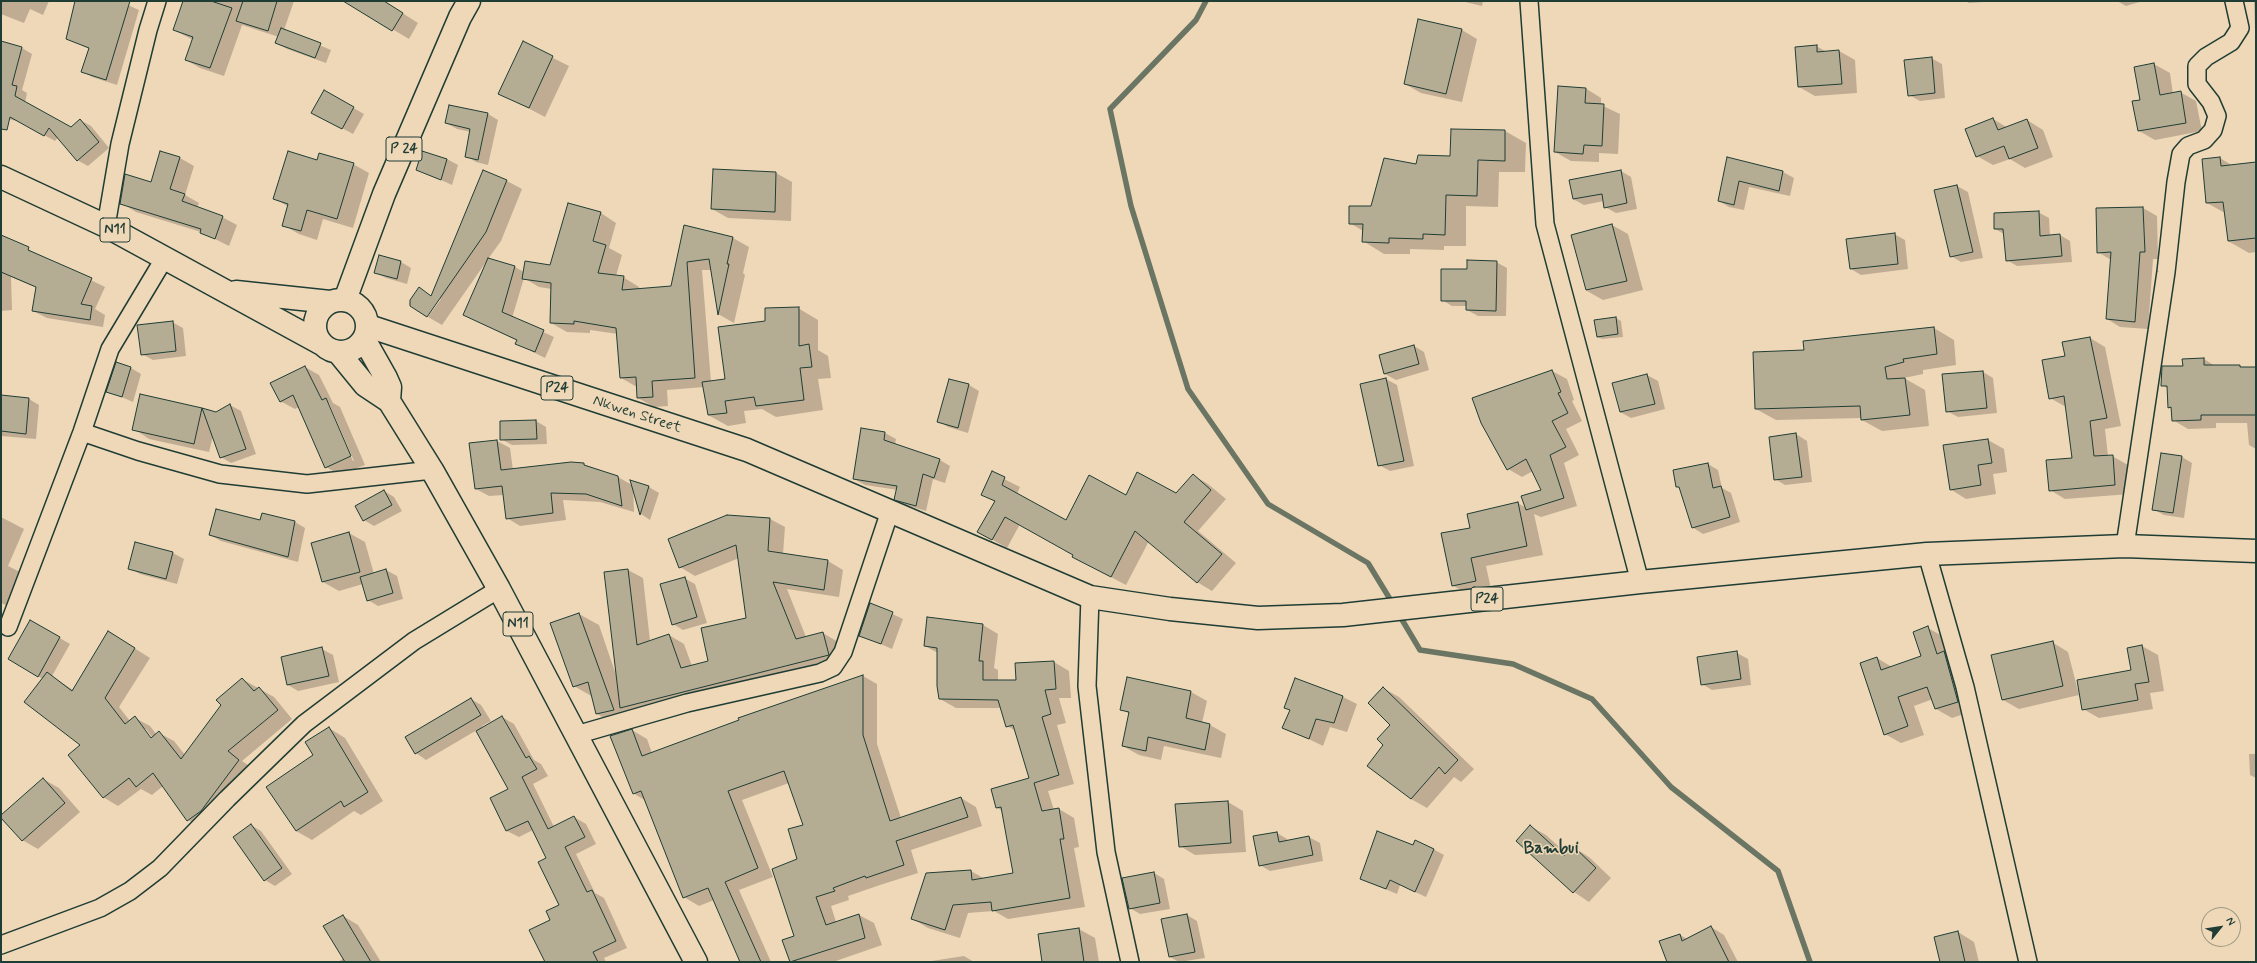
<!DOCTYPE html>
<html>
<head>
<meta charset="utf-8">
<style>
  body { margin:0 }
  #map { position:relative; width:2257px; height:963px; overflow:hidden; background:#efd8b8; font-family:Mynerve,sans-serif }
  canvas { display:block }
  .frame { position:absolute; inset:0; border:2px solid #1f3d34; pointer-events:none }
  .north { position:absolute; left:2201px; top:907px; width:40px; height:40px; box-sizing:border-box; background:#efd8b8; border:1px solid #9c9a83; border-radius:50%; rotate:60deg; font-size:11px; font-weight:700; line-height:16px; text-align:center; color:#1f3d34 }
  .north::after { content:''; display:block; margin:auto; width:14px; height:18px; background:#1f3d34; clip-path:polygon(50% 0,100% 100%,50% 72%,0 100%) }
</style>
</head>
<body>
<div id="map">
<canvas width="2257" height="963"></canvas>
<div class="frame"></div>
<div class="north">N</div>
</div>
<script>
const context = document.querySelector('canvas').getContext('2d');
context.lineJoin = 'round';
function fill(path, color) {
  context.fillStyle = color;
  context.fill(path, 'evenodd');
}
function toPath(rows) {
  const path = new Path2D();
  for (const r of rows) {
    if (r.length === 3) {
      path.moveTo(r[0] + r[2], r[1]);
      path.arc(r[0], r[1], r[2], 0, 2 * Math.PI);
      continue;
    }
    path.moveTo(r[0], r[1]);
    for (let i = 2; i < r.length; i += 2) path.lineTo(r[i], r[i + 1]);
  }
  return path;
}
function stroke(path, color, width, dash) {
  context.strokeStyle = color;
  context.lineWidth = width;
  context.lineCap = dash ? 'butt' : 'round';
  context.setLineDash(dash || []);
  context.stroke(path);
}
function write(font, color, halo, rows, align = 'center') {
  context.font = font + ' Mynerve,sans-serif';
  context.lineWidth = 3;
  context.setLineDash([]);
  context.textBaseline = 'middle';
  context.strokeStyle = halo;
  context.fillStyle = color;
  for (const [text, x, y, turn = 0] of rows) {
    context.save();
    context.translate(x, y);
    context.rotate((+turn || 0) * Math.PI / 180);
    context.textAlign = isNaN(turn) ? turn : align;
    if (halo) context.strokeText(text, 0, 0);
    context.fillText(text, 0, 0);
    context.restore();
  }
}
fill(toPath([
  [1,1,49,1,43,15,30,9,24,23,1,14],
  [76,1,119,1,139,10,117,85,92,77,82,71,89,49,67,38],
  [184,1,294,1,284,30,331,50,326,63,287,49,276,43,279,37,242,25,224,76,200,68,186,60,193,40,174,30],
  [345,1,386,1,385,2,418,23,409,39],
  [1461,1,1483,1,1482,6],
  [1965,1,2000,1,1969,3],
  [2117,1,2143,1,2126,6],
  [2254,1,2256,1,2256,30,2255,30],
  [1462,30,1477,39,1462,102,1421,93,1405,84],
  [1,42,22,48,32,54,22,90,27,93,25,103,71,128,80,120,91,126,109,148,88,166,77,160,58,137,55,141,20,122,1,117],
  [523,43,569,66,545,117,499,93],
  [1816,46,1827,52,1839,51,1855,60,1857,93,1815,96,1799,87],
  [1931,58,1942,64,1945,98,1920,101,1909,95],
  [2154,64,2170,73,2173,94,2180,92,2196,101,2202,131,2155,140,2139,131,2141,101],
  [1585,88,1601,98,1601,105,1620,114,1618,154,1599,153,1599,162,1571,161,1555,152],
  [324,91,364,114,353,134,323,118],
  [488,114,498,120,488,165,476,162,466,156,471,132,457,129,446,123],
  [1993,119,2008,128,2027,120,2043,130,2053,157,2025,168,2010,159,1993,165,1977,156],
  [1505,131,1526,143,1525,172,1499,172,1498,207,1466,206,1466,246,1444,246,1444,250,1410,249,1410,254,1384,254,1363,241,1363,231,1350,223,1372,207,1417,165,1451,157],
  [422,152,447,159,458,165,452,185,417,169],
  [180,158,194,166,185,195,199,203,197,208,222,217,237,225,229,246,201,232,136,212,121,203,152,183],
  [1727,158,1783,172,1794,178,1790,196,1749,187,1744,210,1729,207,1719,201],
  [2220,158,2233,166,2256,163,2256,252,2249,253,2228,241,2225,213,2207,203,2203,160],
  [318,162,353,164,369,173,353,228,323,219,317,240,299,234,283,225,289,207,275,199],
  [714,170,776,173,792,182,791,221,728,218,712,209],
  [1621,171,1631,177,1637,209,1616,213,1605,207,1604,201,1584,205,1573,199],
  [507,181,522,189,501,241,488,259,515,267,524,272,551,266,601,213,616,223,609,248,622,255,616,276,623,277,639,287,639,290,672,287,685,226,733,238,749,247,743,273,745,275,734,323,718,314,711,270,702,270,711,382,726,380,766,322,798,308,818,320,818,350,828,356,831,378,818,379,823,410,776,417,762,409,744,411,746,423,728,426,708,415,704,387,667,390,668,406,654,407,638,398,637,387,621,378,618,334,590,330,590,333,567,332,551,323,552,289,539,287,524,278,512,318,554,337,545,358,517,344,518,341,464,315,486,262,442,325,428,317,441,299,438,299,426,316,409,304,419,289,432,296],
  [599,216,601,216,592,246,591,246],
  [1957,186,1968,192,1983,258,1961,262,1951,256],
  [2143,208,2157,216,2158,259,2153,259,2148,329,2120,327,2107,319,2111,260,2098,252,2097,209],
  [2038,212,2049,218,2050,236,2060,235,2070,241,2072,262,2017,266,2007,260,2004,234,1995,229],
  [1612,225,1628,234,1643,290,1603,300,1587,291,1572,235],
  [1894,234,1905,240,1908,269,1861,275,1851,269],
  [1,236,105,287,95,309,105,315,103,327,47,318,33,311,37,288,11,277,12,310,1,311],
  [379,256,401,262,411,268,407,284,386,278,375,272],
  [1496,262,1507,268,1506,316,1478,316,1467,310,1467,306,1452,306,1442,300,1468,270],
  [1616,318,1621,321,1623,337,1602,339,1597,337],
  [172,322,183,328,186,356,153,360,142,354],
  [1934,328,1954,340,1956,365,1923,370,1923,374,1904,378,1925,390,1929,426,1882,431,1862,420,1862,418,1776,420,1756,409,1805,351],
  [2090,338,2105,347,2121,426,2105,429,2108,456,2112,456,2128,465,2130,494,2065,499,2050,490,2074,459,2066,407,2050,398],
  [1414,346,1424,352,1429,370,1396,380,1385,374],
  [2204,359,2215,366,2256,368,2256,449,2249,445,2247,423,2216,423,2216,428,2188,429,2173,420,2172,409,2169,407,2169,389,2162,385,2184,367],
  [305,367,319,375,333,403,340,407,365,465,340,475,326,467,299,407,295,409,280,401],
  [327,403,329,403,354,461,353,461],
  [131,368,141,374,133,402,108,391],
  [1552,371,1567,379,1574,400,1572,401,1582,421,1566,429,1579,455,1564,463,1577,506,1541,517,1534,514,1543,555,1486,566,1491,589,1468,594,1452,585,1471,528,1518,503,1526,508,1543,490,1533,471,1522,477,1508,469,1473,399],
  [1983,372,1993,378,1997,413,1958,417,1947,411],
  [1647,375,1658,381,1665,409,1631,418,1620,412],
  [1386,379,1397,385,1414,466,1390,471,1379,465,1362,385],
  [949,380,969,385,979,391,968,433,948,427,938,421],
  [1,396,29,399,39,405,36,439,1,436],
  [230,405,241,411,256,454,231,463,221,457,213,436,209,452,149,439,134,429,201,409,216,413],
  [536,421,546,427,547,444,512,445,501,439],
  [862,429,885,433,896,439,895,445,940,460,950,466,945,483,933,479,926,511,906,505,895,499,898,490,865,485,854,479],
  [1796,434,1807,441,1812,482,1785,485,1775,479],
  [1988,440,2004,449,2007,472,1993,474,1996,494,1966,499,1950,489],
  [497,441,510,448,513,470,583,464,618,477,632,485,649,487,659,493,650,520,641,514,633,487,634,512,600,502,563,500,566,520,520,526,507,518,504,495,489,496,476,489],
  [2182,457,2192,463,2184,518,2164,515,2153,509],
  [1708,464,1718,470,1722,488,1731,493,1740,522,1703,534,1692,527,1680,488,1677,486],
  [992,473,1020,487,1017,494,1066,521,1126,496,1176,494,1193,475,1208,484,1226,499,1198,531,1236,563,1212,591,1197,582,1149,541,1126,585,1088,565,1073,557,1074,554,1020,524,1007,548,979,532,995,502,982,494],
  [384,491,394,497,402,511,374,526,364,520],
  [727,516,770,519,785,527,783,554,828,561,843,570,839,597,787,589,806,637,823,633,838,642,844,664,616,725,597,714,593,697,574,686,579,614,599,625,616,675,605,572,628,570,643,578,650,641,669,635,684,644,692,666,709,662,747,619,739,558,695,576,680,567],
  [1,517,24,529,8,566,22,573,8,606,1,603],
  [261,522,295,522,305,528,298,562,221,541,210,535],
  [349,533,365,542,374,574,386,570,397,576,403,599,378,606,368,600,363,584,339,591,323,582,312,543],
  [136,543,173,553,184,559,177,584,140,574,129,568],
  [684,578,695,584,707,623,683,630,673,624],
  [871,604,903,619,892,649,860,635],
  [30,621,70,644,52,676,73,690,123,641,150,658,119,707,130,721,135,718,150,726,157,735,159,733,174,741,185,755,242,679,274,697,292,719,242,761,254,769,203,829,188,820,163,786,152,795,141,789,118,806,103,797,82,745,43,679,9,659],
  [143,729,146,729,155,741,154,742],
  [983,625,998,634,994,668,998,670,998,681,1017,680,1016,664,1054,662,1069,671,1071,698,1059,698,1066,723,1057,725,1074,784,1048,791,1054,810,1059,809,1074,818,1079,847,1074,848,1085,907,1008,919,994,911,968,913,960,938,928,928,913,919,927,874,971,871,985,879,1014,874,1003,811,997,808,1030,779,1016,731,1007,726,1001,708,956,708,940,699,938,653,925,646],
  [1928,628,1944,637,1973,711,1952,718,1936,709,1933,699,1914,706,1924,735,1901,743,1885,734,1877,658,1892,667,1923,657],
  [2052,642,2068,652,2079,695,2019,709,2003,700],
  [2142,646,2158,655,2164,691,2150,693,2153,709,2099,718,2083,709,2132,671],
  [322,649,333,655,339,682,298,691,288,685],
  [1737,653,1748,659,1751,685,1712,690,1702,684],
  [863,676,877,684,877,744,901,818,961,798,976,807,982,826,911,850,918,873,880,885,848,896,849,900,831,906,836,922,859,915,874,923,882,945,833,962,791,962,783,940,795,936,798,860,804,826,789,783,742,800,773,877,739,890,771,962,741,962,714,900,699,906,684,897,646,801,633,793,632,730,647,739,652,753],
  [1128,678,1191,692,1207,701,1202,723,1210,725,1226,734,1221,758,1164,746,1161,760,1139,755,1123,746,1130,714,1121,709],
  [1295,680,1343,697,1357,704,1347,732,1330,727,1323,746,1284,727,1291,710,1286,707],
  [1383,688,1399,697,1474,769,1461,782,1454,777,1427,808,1411,799],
  [471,699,481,705,491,721,482,726,483,728,502,717,514,724,534,760,541,764,548,776,533,784,554,827,574,817,586,824,596,844,576,854,595,893,604,898,627,948,604,958,606,962,546,962,551,920,560,905,547,859,533,830,519,837,507,831,491,799,509,790,477,730,426,760,416,753],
  [329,728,345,738,383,801,361,815,354,811,312,840,296,831,314,755],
  [2249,754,2256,754,2256,778,2250,775],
  [43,779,59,788,80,812,38,849,22,840,1,816],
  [1228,802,1243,811,1246,852,1195,855,1180,846],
  [251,825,261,831,292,874,275,886,265,880],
  [1530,826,1546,835,1567,854,1573,847,1589,857,1611,878,1589,902,1574,892,1517,840],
  [1277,833,1287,839,1288,841,1309,837,1320,843,1323,861,1270,871,1260,865],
  [1433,849,1444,855,1426,897,1400,885,1397,894,1361,879],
  [1154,873,1164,879,1170,909,1140,914,1130,908],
  [1187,915,1197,921,1205,958,1179,962,1170,957],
  [343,916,358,925,381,962,338,962,344,958],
  [1711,927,1724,935,1738,962,1668,962,1680,935,1687,939],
  [1079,929,1095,938,1099,962,1043,962,1039,935],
  [1958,932,1974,942,1979,962,1941,962],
  [964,956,974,962,925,962]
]), '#0003');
stroke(toPath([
  [1206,1,1196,20,1110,109,1131,206,1188,389,1268,504,1368,563,1393,604],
  [1398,613,1420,650,1513,664,1592,699,1671,787,1778,871,1810,962]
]), '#6b7563', 5.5);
const building = toPath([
  [75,1,130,1,106,80,81,72,89,48,66,39,75,1],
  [183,1,211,1,232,8,210,68,185,60,193,37,173,30,183,1],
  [243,1,277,1,268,31,236,21,243,1],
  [343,1,384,1,403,13,392,31,343,1],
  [1418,19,1462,29,1446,94,1404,84,1418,19],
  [281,28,321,43,315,58,275,43,281,28],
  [1,41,22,47,12,85,17,86,15,96,71,127,80,119,99,142,77,161,49,128,44,136,10,117,7,130,1,129,1,41],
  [523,41,553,56,529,108,498,94,523,41],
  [1817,45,1817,52,1839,50,1842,84,1798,87,1795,47,1817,45],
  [1932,57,1935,93,1908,96,1904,60,1932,57],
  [2154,63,2160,95,2181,91,2186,123,2138,131,2132,101,2140,100,2134,67,2154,63],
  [1558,86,1586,88,1585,103,1604,104,1602,146,1584,145,1583,154,1554,152,1558,86],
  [324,90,354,107,342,129,311,113,324,90],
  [449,105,488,113,478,160,465,157,470,129,445,123,449,105],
  [1993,118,1998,130,2027,119,2038,148,2009,159,2004,146,1976,157,1965,129,1993,118],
  [1451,129,1505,130,1505,161,1478,160,1477,196,1446,195,1445,235,1423,234,1423,239,1389,238,1389,243,1362,242,1363,224,1349,224,1349,206,1371,206,1384,158,1416,164,1418,155,1450,156,1451,129],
  [160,151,180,157,170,189,185,194,182,201,223,216,215,239,200,233,201,229,120,204,125,174,151,182,160,151],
  [288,151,317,160,319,153,354,163,337,219,307,210,301,231,282,226,288,204,273,199,288,151],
  [422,151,447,159,441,180,416,170,422,151],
  [1727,157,1783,171,1779,191,1739,181,1734,205,1718,201,1727,157],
  [2220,157,2221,166,2256,162,2256,238,2228,241,2223,202,2206,203,2202,159,2220,157],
  [713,169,776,172,775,212,711,209,713,169],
  [483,170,507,180,486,232,427,317,410,306,410,300,419,287,431,296,483,170],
  [1621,170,1627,203,1604,208,1602,194,1573,199,1569,180,1621,170],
  [1957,185,1973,252,1950,257,1934,190,1957,185],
  [568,203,601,212,593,241,606,245,598,273,624,276,622,290,671,286,684,225,733,237,727,264,729,264,718,315,709,259,687,262,695,378,652,381,653,397,637,398,636,377,620,378,616,328,574,321,574,324,550,323,551,283,522,279,525,261,550,265,568,203],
  [2143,207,2145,252,2140,252,2135,322,2106,319,2111,252,2097,253,2096,208,2143,207],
  [2039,211,2040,236,2060,234,2062,256,2006,261,2003,229,1994,229,1994,213,2039,211],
  [1612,224,1627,281,1586,290,1571,235,1612,224],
  [1895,233,1898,264,1850,269,1846,239,1895,233],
  [1,235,29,247,28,250,92,278,81,304,92,306,90,320,32,311,36,287,1,272,1,235],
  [379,255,401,261,397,279,374,273,379,255],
  [488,258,515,266,502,312,544,330,535,352,515,344,517,340,463,315,488,258],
  [1467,260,1497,261,1496,311,1466,310,1466,301,1441,301,1441,269,1467,269,1467,260],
  [799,307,799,346,809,344,812,367,800,368,804,400,756,406,754,397,725,401,727,413,708,415,702,382,725,379,718,327,765,321,765,308,799,307],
  [1616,317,1618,334,1597,337,1594,320,1616,317],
  [173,321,176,351,141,355,137,325,173,321],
  [1934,327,1937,354,1903,359,1904,362,1885,367,1887,379,1905,378,1910,415,1861,420,1860,406,1755,409,1753,352,1804,350,1803,341,1934,327],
  [2090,337,2107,418,2090,421,2094,456,2113,455,2115,485,2049,491,2046,460,2072,458,2064,396,2049,399,2042,360,2065,356,2062,342,2090,337],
  [1414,345,1419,364,1384,374,1379,355,1414,345],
  [2204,358,2204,365,2240,365,2240,367,2256,367,2256,415,2201,415,2201,420,2172,421,2171,407,2168,408,2167,386,2161,386,2162,366,2183,366,2182,359,2204,358],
  [116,362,131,367,122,397,106,392,116,362],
  [305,366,322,400,326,398,351,456,325,468,293,395,280,402,270,383,305,366],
  [1552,370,1561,392,1558,393,1568,413,1552,421,1566,447,1550,455,1564,498,1526,510,1521,496,1541,490,1526,459,1507,470,1481,423,1472,398,1552,370],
  [1983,371,1987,408,1946,412,1942,374,1983,371],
  [1647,374,1655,404,1620,412,1612,383,1647,374],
  [1386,378,1404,461,1378,466,1360,384,1386,378],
  [949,379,969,384,958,428,937,422,949,379],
  [140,394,202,408,194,444,132,430,140,394],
  [1,395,29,398,26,434,1,431,1,395],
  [230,404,246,449,220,458,202,408,216,412,230,404],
  [536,420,537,439,500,440,500,421,536,420],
  [861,428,885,432,884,440,940,459,934,478,923,474,916,506,894,500,897,486,853,479,861,428],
  [1796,433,1802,477,1774,480,1769,437,1796,433],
  [1988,439,1992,463,1978,465,1981,485,1950,490,1943,445,1988,439],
  [497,440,501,470,571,462,584,463,584,465,618,476,622,506,586,494,551,493,553,513,506,519,502,486,475,489,469,443,497,440],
  [2161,453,2182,456,2173,513,2152,510,2161,453],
  [1708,463,1713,488,1721,486,1730,517,1692,528,1679,487,1676,487,1673,470,1708,463],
  [992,471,1005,477,1002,485,1066,520,1089,475,1126,495,1137,472,1176,493,1193,474,1211,490,1184,522,1222,554,1197,583,1135,531,1111,577,1072,557,1073,555,1005,517,992,540,977,532,995,501,981,495,992,471],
  [630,480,649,486,640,515,630,480],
  [384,490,392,505,363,521,355,506,384,490],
  [1518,502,1527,546,1471,558,1476,581,1452,586,1441,533,1470,528,1467,514,1518,502],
  [216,509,260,520,262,513,295,521,288,557,209,535,216,509],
  [727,515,770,518,768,551,828,560,824,590,773,582,796,639,823,632,829,655,620,708,604,572,628,569,637,645,669,634,681,668,708,661,701,628,746,618,736,545,679,568,668,539,727,515],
  [349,532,360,572,322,582,311,543,349,532],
  [135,542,173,552,166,579,128,569,135,542],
  [386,569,393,593,367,601,360,577,386,569],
  [685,577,697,617,672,625,660,584,685,577],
  [870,603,893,612,881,644,859,636,870,603],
  [579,613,614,710,596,714,588,682,573,687,550,623,579,613],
  [927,617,983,624,979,661,983,661,983,680,1016,680,1015,663,1054,661,1056,689,1045,690,1051,714,1042,717,1059,775,1034,783,1042,811,1059,808,1064,839,1060,839,1070,898,992,911,991,902,953,905,945,930,911,919,926,873,971,870,972,880,1013,873,1001,807,996,808,991,789,1029,778,1013,725,1006,727,998,700,939,699,937,686,937,648,924,646,927,617],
  [30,620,60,637,38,677,8,659,30,620],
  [1928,626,1937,654,1944,651,1958,702,1935,709,1927,687,1898,697,1908,726,1884,735,1860,663,1877,657,1881,670,1921,656,1913,632,1928,626],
  [108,631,135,648,105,698,125,724,135,716,151,738,159,731,181,759,221,705,216,700,242,678,254,691,259,687,278,710,228,751,239,760,201,811,187,821,153,773,136,787,129,778,103,798,68,755,80,745,24,702,47,672,72,691,108,631],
  [2053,641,2063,686,2002,700,1991,655,2053,641],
  [2142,645,2149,682,2135,684,2138,700,2082,710,2077,680,2131,670,2127,648,2142,645],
  [322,647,329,676,287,685,281,657,322,647],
  [1737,651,1741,679,1701,685,1697,657,1737,651],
  [863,675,863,735,890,821,961,797,968,817,896,841,904,865,866,878,865,876,833,888,835,891,816,897,826,925,859,914,865,938,790,962,782,940,794,936,772,869,797,859,788,829,803,825,784,771,728,791,758,868,725,882,761,962,740,962,708,888,683,898,641,791,633,794,610,736,632,729,642,756,739,720,738,718,863,675],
  [1127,677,1191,691,1186,718,1210,724,1205,750,1148,737,1146,751,1122,746,1129,712,1120,710,1127,677],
  [1295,678,1343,696,1334,723,1316,719,1309,739,1282,728,1290,710,1284,708,1295,678],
  [1383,687,1458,760,1445,774,1439,767,1411,799,1367,766,1383,745,1377,739,1390,725,1368,703,1383,687],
  [471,698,481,715,415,754,405,737,471,698],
  [502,716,526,758,529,756,537,769,522,777,548,829,574,816,585,837,565,847,587,892,592,890,616,941,593,952,598,962,545,962,529,930,550,920,546,911,559,905,538,862,546,858,528,821,506,831,490,798,508,789,476,731,502,716],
  [329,727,368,792,344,807,341,801,296,831,266,787,313,755,305,742,329,727],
  [43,778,65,803,22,841,1,818,1,815,43,778],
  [1228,801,1231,843,1179,847,1175,804,1228,801],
  [251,824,282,868,264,881,233,837,251,824],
  [1530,825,1564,856,1573,846,1596,868,1573,893,1516,841,1530,825],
  [1377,831,1413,845,1415,840,1434,849,1415,892,1390,880,1386,889,1360,879,1377,831],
  [1277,832,1279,842,1309,836,1313,855,1259,866,1253,836,1277,832],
  [1154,872,1160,903,1129,909,1122,878,1154,872],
  [1187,914,1195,952,1169,957,1161,919,1187,914],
  [343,915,371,962,345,962,323,926,343,915],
  [1711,926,1729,962,1667,962,1659,941,1680,934,1682,941,1711,926],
  [1079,928,1084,962,1042,962,1038,934,1079,928],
  [1958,931,1965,962,1940,962,1934,937,1958,931]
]);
fill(building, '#b4ad94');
stroke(building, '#1f3d34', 1);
const street = toPath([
  [1529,1,1545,224,1640,582],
  [106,226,120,144,148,30,157,1],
  [82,432,138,451,220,474,307,484,432,470],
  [2125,546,2166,272,2176,182,2181,154,2188,146,2204,140,2213,130,2217,116,2211,102,2197,84,2197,66,2206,57,2231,42,2240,28,2234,1],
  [1927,554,1965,687,2028,962],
  [1090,597,1087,686,1106,852,1130,962],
  [8,627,82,432,110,349,164,259],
  [576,735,687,703,820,673,833,667,843,652,890,511],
  [1,945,100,908,130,891,160,868,227,799,304,724,414,641,499,589]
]);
const primary = toPath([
  [345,300,384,194,460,17,469,1],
  [368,326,747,450,1090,597,1170,609,1258,618,1343,615,1640,582,1927,554,2125,546,2256,551]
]);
const highway = toPath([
  [1,177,106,226,322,344],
  [236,292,330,302],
  [341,326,26],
  [364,339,386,378,390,387,389,401],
  [338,352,365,385,389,401,432,470,499,589,696,962]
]);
stroke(street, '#1f3d34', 20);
stroke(primary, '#1f3d34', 25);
stroke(highway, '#1f3d34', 25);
stroke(street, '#efd8b8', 17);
stroke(primary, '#efd8b8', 22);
stroke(highway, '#efd8b8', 22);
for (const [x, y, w] of [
  [404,149,36],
  [115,230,30],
  [557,388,32],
  [1487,599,32],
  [518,624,30]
]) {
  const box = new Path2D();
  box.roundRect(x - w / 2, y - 12, w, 24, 3);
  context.fillStyle = '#efd8b8';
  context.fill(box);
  stroke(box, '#1f3d34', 1);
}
write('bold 14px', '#1f3d34', null, [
  ["P 24",404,149],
  ["N11",115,230],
  ["P24",557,388],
  ["P24",1487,599],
  ["N11",518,624]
]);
write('15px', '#1f3d34', '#efd8b8', [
  ["Nkwen Street",637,415,18]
]);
write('bold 17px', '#1f3d34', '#efd8b8', [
  ["Bambui",1551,849]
]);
</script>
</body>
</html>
